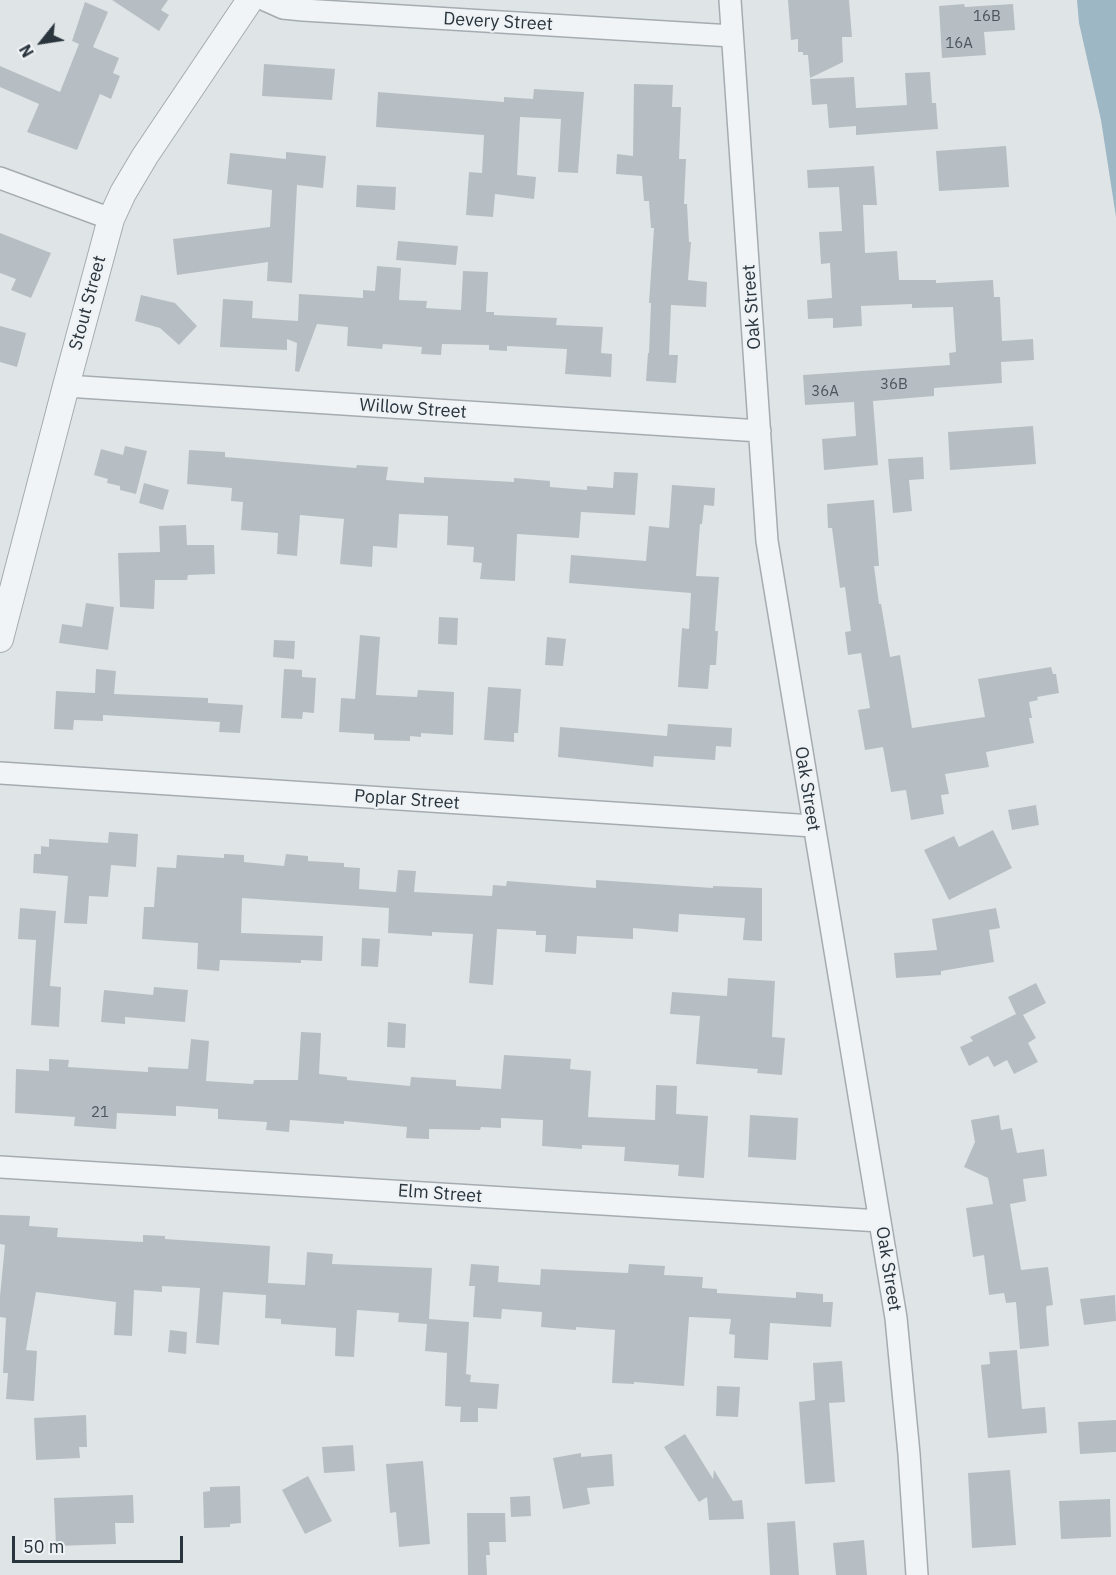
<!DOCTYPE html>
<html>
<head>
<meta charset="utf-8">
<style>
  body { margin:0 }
  #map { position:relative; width:1116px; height:1575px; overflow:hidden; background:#dfe4e7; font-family:"IBM Plex Sans",sans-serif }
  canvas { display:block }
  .north { position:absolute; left:12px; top:12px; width:60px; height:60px; -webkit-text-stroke:4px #eef2f5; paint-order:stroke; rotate:240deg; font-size:16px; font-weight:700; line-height:24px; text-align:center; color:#29343d }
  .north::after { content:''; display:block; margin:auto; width:21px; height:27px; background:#29343d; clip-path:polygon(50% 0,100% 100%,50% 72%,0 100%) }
  .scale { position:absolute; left:12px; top:1536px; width:171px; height:27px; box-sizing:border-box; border:3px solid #29343d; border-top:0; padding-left:8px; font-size:18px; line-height:21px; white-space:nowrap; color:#29343d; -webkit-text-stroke:4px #eef2f5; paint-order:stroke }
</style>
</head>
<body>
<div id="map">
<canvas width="1116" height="1575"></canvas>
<div class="north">N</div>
<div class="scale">50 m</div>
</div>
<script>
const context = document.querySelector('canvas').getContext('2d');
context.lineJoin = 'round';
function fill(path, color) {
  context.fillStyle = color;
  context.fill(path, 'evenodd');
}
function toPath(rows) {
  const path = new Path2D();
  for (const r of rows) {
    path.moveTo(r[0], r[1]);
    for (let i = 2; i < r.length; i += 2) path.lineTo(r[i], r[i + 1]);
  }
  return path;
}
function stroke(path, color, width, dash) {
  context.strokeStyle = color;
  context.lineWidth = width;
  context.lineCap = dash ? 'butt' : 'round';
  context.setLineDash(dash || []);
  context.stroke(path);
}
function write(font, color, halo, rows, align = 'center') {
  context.font = font + ' "IBM Plex Sans",sans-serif';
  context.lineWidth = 4.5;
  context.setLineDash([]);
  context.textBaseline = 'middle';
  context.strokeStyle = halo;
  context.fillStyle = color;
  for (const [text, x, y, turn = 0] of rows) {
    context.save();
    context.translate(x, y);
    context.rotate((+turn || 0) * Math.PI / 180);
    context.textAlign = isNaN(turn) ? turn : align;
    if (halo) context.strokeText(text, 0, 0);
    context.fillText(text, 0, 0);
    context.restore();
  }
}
fill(toPath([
  [1077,0,1116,0,1116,217,1101,120,1079,23]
]), '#9db7c4');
fill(toPath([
  [112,0,168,0,161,10,169,15,159,31],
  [788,0,849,0,852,37,842,37,843,62,810,78,808,55,803,55,803,52,798,52,798,39,791,40],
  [85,2,108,12,93,47,119,58,113,73,120,76,111,99,100,94,77,150,27,132,39,104,0,87,0,66,60,92,79,44,72,41],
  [964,4,965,7,1013,4,1015,30,984,32,986,55,942,58,939,6],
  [264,64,335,69,332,100,262,96],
  [930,72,932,103,936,103,938,129,856,135,856,126,829,128,827,104,812,105,810,79,854,77,856,108,907,105,905,73],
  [634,84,673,85,672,107,681,107,679,159,686,159,684,204,687,204,689,242,691,242,688,280,707,282,706,307,671,305,669,355,678,355,676,383,646,381,648,353,649,353,651,303,649,303,654,228,651,228,649,201,644,201,642,176,616,174,617,154,633,156],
  [534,89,584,92,578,173,558,172,561,119,520,117,517,175,536,177,534,199,495,194,493,217,466,215,469,172,482,173,484,135,376,127,378,92,504,102,504,97,533,99],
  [1006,146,1009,187,939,191,936,151],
  [286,152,326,156,323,188,297,185,292,283,267,281,268,262,177,275,173,239,270,227,272,190,227,184,230,153,286,159],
  [874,166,877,205,863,205,865,253,897,251,899,280,936,280,936,283,993,280,994,297,1000,297,1002,341,1033,339,1034,360,1001,362,1002,383,934,388,934,396,873,401,878,465,824,470,822,439,856,436,854,402,805,405,803,375,950,365,949,353,956,352,953,307,912,308,912,304,861,306,862,326,833,328,833,318,808,319,807,300,832,298,830,263,821,264,819,232,842,231,839,187,808,188,807,170],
  [357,185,396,187,395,210,356,207],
  [0,233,51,253,31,298,11,290,16,279,0,273],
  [398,241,458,246,456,265,396,260],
  [377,266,401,268,399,300,427,301,426,308,461,310,463,271,488,272,486,312,494,312,494,315,557,318,556,325,603,327,601,353,612,354,611,377,565,374,567,349,507,346,507,351,489,350,489,345,442,344,441,355,421,354,422,347,383,344,382,349,347,346,348,327,317,324,299,372,295,371,297,343,287,339,287,350,220,347,223,299,253,301,252,318,298,321,299,294,363,298,363,290,375,291],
  [141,295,175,303,197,326,179,345,160,328,135,321],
  [0,326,26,333,17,367,0,362],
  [1033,426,1036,464,950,470,948,432],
  [125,446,147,451,136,494,120,490,120,486,107,483,108,479,94,475,101,449,123,455],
  [189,450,225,452,225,457,356,468,357,465,388,467,386,480,424,483,424,477,514,482,514,478,550,481,550,487,587,490,587,486,613,488,614,472,638,473,635,515,581,512,579,538,517,534,515,581,480,579,482,563,473,562,474,547,447,545,448,516,399,514,397,548,373,546,372,567,340,564,344,519,300,515,297,556,277,554,278,533,241,530,243,502,231,501,232,488,187,484],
  [923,457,924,479,909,480,912,511,893,513,888,459],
  [144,483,169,490,163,510,139,503],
  [672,485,715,488,714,506,704,505,702,524,700,524,696,576,719,577,715,631,718,631,716,665,710,665,708,689,678,687,682,628,689,629,691,593,569,583,571,555,646,561,649,526,669,528],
  [874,500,879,566,874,566,879,604,881,604,890,657,900,655,912,728,985,717,978,679,1051,667,1053,674,1056,674,1059,693,1037,697,1038,700,1029,702,1032,718,1029,718,1034,743,986,752,989,767,945,774,949,794,941,795,944,814,911,820,906,790,891,792,883,747,865,750,858,710,870,708,861,653,848,655,845,632,851,631,845,587,840,588,832,528,828,528,827,504],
  [186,525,187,545,214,545,215,574,188,575,187,580,155,580,154,609,120,607,118,553,160,552,159,526],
  [86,603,114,607,108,650,59,643,62,624,82,627],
  [439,617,458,618,457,645,438,644],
  [360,635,380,637,376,695,417,697,418,690,454,692,453,735,421,733,421,737,410,736,410,741,374,740,374,734,339,732,341,698,355,699],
  [547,637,566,639,563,666,545,665],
  [274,640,295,641,294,659,273,657],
  [96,669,116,671,114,694,208,698,208,703,243,705,240,733,219,732,220,722,103,715,103,721,74,720,73,730,54,729,56,691,95,693],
  [284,669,302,670,302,677,316,678,314,713,303,712,302,719,281,718],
  [488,687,521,689,518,733,514,733,514,742,484,740],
  [668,724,732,728,731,747,716,746,715,760,654,756,653,767,558,757,560,727,667,736],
  [1036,805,1039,825,1012,830,1008,810],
  [993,830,1012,868,949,900,924,850,954,836,959,847],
  [109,832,138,834,136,867,111,865,108,897,89,896,87,924,64,923,68,876,33,873,34,854,41,854,41,846,49,847,49,839,108,843],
  [224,854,244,855,244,862,284,866,286,854,308,856,308,861,344,863,344,867,360,868,359,889,396,892,398,870,416,871,414,892,492,896,493,885,506,886,507,881,596,888,596,880,713,888,713,886,762,888,762,941,743,940,745,918,679,914,678,932,633,928,633,939,577,936,576,954,545,952,546,935,536,935,536,931,497,929,493,985,469,983,473,934,432,932,432,936,388,933,389,908,242,898,241,933,323,936,322,961,301,960,301,963,220,960,219,971,197,969,198,943,142,939,144,907,154,907,157,867,176,868,177,855,224,858],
  [20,908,56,911,50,986,61,987,59,1027,31,1025,36,940,18,939],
  [996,908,1000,928,989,930,994,962,941,971,941,975,896,978,894,953,937,950,932,919],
  [362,938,380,939,378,967,361,966],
  [728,978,775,981,772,1037,785,1038,782,1075,757,1073,758,1069,696,1064,700,1016,670,1014,672,992,727,996],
  [1036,983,1046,1003,1023,1015,1036,1038,1028,1043,1038,1062,1014,1074,1007,1060,994,1067,988,1056,969,1066,960,1047,973,1041,970,1037,1016,1014,1008,997],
  [154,987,188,990,185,1022,125,1017,125,1024,101,1022,104,990,153,995],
  [388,1022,406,1024,405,1048,387,1047],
  [301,1032,321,1033,319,1074,347,1077,347,1080,410,1086,411,1077,456,1080,456,1086,501,1089,504,1055,571,1059,570,1069,591,1071,588,1117,655,1120,656,1085,677,1086,676,1114,708,1116,704,1178,678,1176,679,1165,624,1161,625,1147,582,1145,582,1149,542,1146,543,1120,501,1118,501,1128,481,1127,480,1130,429,1129,429,1139,406,1138,407,1127,344,1121,344,1124,290,1120,289,1132,266,1130,267,1122,218,1119,218,1109,176,1106,176,1116,117,1113,116,1129,74,1126,75,1117,15,1113,16,1069,49,1071,49,1059,69,1060,68,1067,148,1072,148,1067,188,1069,191,1039,209,1041,206,1081,253,1084,254,1080,298,1080],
  [750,1115,798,1118,796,1160,748,1157],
  [999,1115,1001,1130,1012,1128,1017,1153,1044,1149,1047,1176,1023,1179,1026,1201,1010,1204,1021,1270,1048,1267,1053,1305,1047,1306,1046,1308,1049,1346,1020,1349,1016,1302,1006,1303,1004,1293,989,1295,984,1255,973,1257,966,1208,993,1204,988,1178,964,1167,975,1142,971,1120],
  [0,1215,30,1216,29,1226,58,1228,57,1237,143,1242,143,1235,165,1236,165,1239,270,1246,268,1283,305,1285,307,1252,333,1254,332,1264,432,1268,429,1319,469,1322,466,1374,471,1375,470,1382,499,1384,497,1409,478,1408,478,1422,460,1422,461,1407,445,1406,447,1353,425,1351,427,1324,398,1322,399,1313,357,1310,354,1357,335,1356,336,1328,281,1324,281,1319,265,1318,266,1295,223,1292,219,1345,196,1343,200,1288,162,1286,162,1292,134,1290,132,1336,114,1335,116,1302,36,1292,26,1350,37,1351,34,1401,6,1399,8,1373,3,1373,6,1318,0,1317,0,1296,5,1245,0,1244],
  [471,1264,499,1266,498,1282,540,1285,541,1269,628,1273,629,1264,665,1266,664,1275,703,1277,702,1288,717,1289,717,1293,796,1298,796,1292,823,1294,823,1302,833,1302,831,1327,770,1323,768,1360,734,1358,735,1335,729,1334,731,1319,689,1317,684,1386,634,1382,634,1384,612,1383,615,1330,576,1327,576,1330,541,1327,542,1312,502,1309,501,1319,473,1317,475,1286,469,1286],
  [1115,1295,1116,1321,1084,1325,1080,1299],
  [170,1330,187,1332,186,1354,168,1352],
  [1017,1350,1022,1409,1045,1407,1047,1433,988,1438,981,1365,990,1364,989,1352],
  [842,1361,845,1402,829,1403,835,1482,805,1484,799,1402,815,1400,813,1363],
  [717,1386,740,1387,738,1417,716,1416],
  [86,1415,87,1447,79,1447,80,1458,36,1460,34,1418],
  [1116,1420,1116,1452,1080,1454,1078,1422],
  [685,1434,713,1479,714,1470,733,1501,742,1500,744,1519,709,1520,707,1497,699,1502,664,1447],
  [353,1445,355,1471,324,1473,322,1447],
  [581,1453,581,1457,612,1454,614,1486,587,1488,590,1504,563,1509,553,1458],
  [423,1461,430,1544,399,1547,396,1512,390,1513,386,1464],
  [1010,1470,1016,1545,972,1548,968,1473],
  [308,1476,332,1521,305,1534,282,1490],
  [240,1486,241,1523,230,1524,230,1527,204,1528,203,1492,210,1491,210,1487],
  [133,1495,134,1523,115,1523,116,1544,56,1546,54,1498],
  [530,1496,531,1516,511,1517,510,1497],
  [1110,1499,1111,1537,1061,1539,1059,1501],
  [467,1513,505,1513,506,1542,489,1542,490,1555,486,1555,487,1575,468,1575],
  [795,1521,799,1575,770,1575,767,1523],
  [864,1540,867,1575,836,1575,833,1543]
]), '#b7bec3');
const minor = toPath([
  [265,0,283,8,303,10,732,36],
  [730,0,767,541,896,1318,909,1454,917,1575],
  [0,178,111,219],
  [66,386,760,431],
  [0,773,813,826],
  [0,1167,880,1221]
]);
const tertiary = toPath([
  [0,639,66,386,111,219,123,193,145,156,250,0]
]);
stroke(minor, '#a5acb1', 24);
stroke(tertiary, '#a5acb1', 28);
stroke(minor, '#f1f4f6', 21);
stroke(tertiary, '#f1f4f6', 26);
write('15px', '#4c565e', null, [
  ["16B",987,17],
  ["16A",959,44],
  ["36B",894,385],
  ["36A",825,392],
  ["21",100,1113]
]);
write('18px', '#29343d', '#eef2f5', [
  ["Devery Street",498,22,3],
  ["Stout Street",88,303,-75],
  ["Oak Street",752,307,-94],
  ["Willow Street",413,409,4],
  ["Oak Street",807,789,81],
  ["Poplar Street",407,800,4],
  ["Elm Street",440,1194,4],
  ["Oak Street",888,1269,81]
]);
</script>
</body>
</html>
